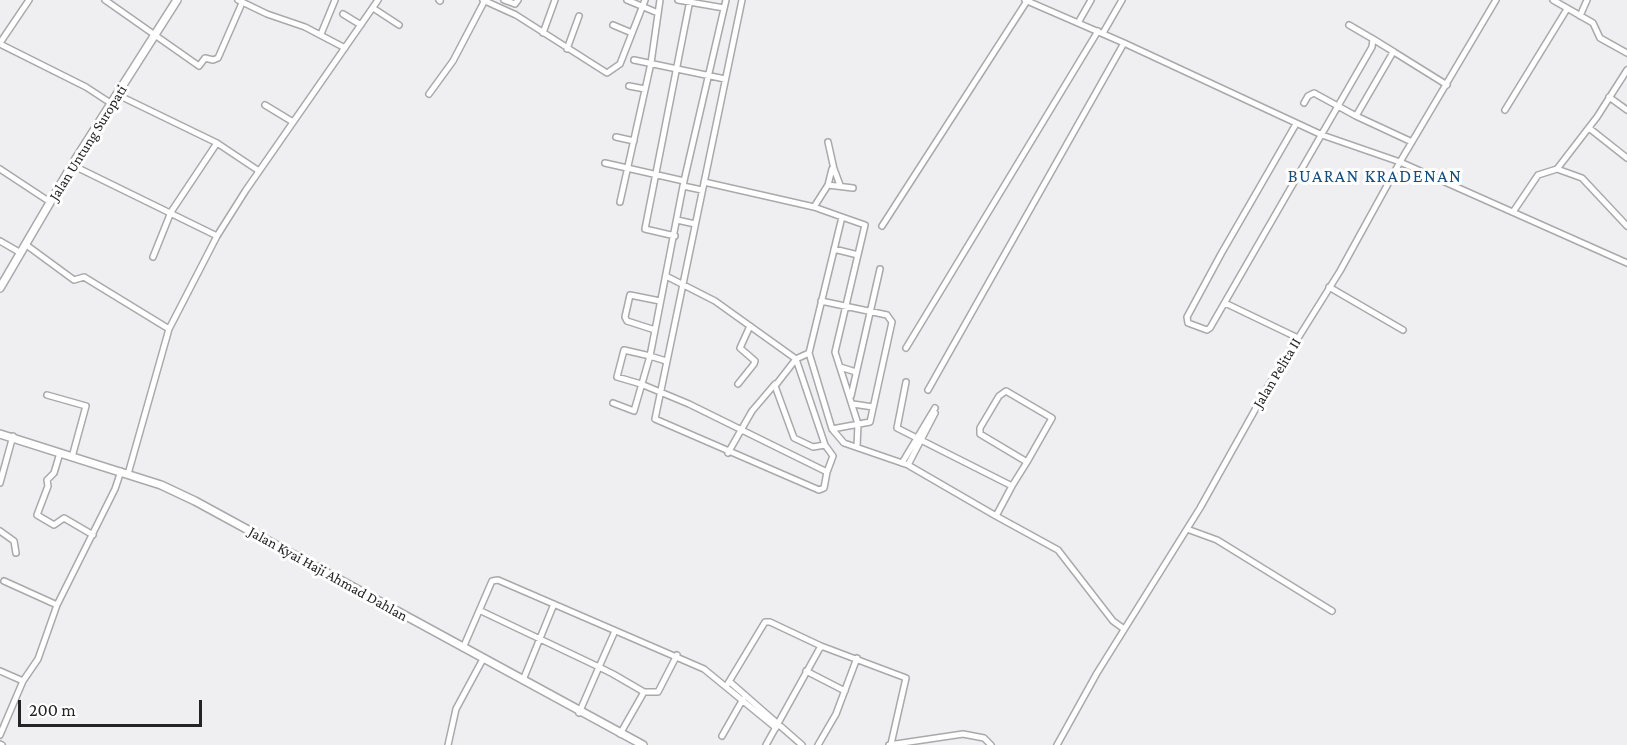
<!DOCTYPE html>
<html>
<head>
<meta charset="utf-8">
<style>
  body { margin:0 }
  #map { position:relative; width:1627px; height:745px; overflow:hidden; background:#efeff2; font-family:"Crimson Pro",serif }
  canvas { display:block }
  .scale { position:absolute; left:18px; top:700px; width:184px; height:27px; box-sizing:border-box; border:3px solid #252425; border-top:0; padding-left:8px; font-size:18px; line-height:21px; white-space:nowrap; color:#252425; -webkit-text-stroke:4px #fff; paint-order:stroke }
</style>
</head>
<body>
<div id="map">
<canvas width="1627" height="745"></canvas>
<div class="scale">200 m</div>
</div>
<script>
const context = document.querySelector('canvas').getContext('2d');
context.lineJoin = 'round';
function toPath(rows) {
  const path = new Path2D();
  for (const r of rows) {
    path.moveTo(r[0], r[1]);
    for (let i = 2; i < r.length; i += 2) path.lineTo(r[i], r[i + 1]);
  }
  return path;
}
function stroke(path, color, width, dash) {
  context.strokeStyle = color;
  context.lineWidth = width;
  context.lineCap = dash ? 'butt' : 'round';
  context.setLineDash(dash || []);
  context.stroke(path);
}
function write(font, color, halo, rows, align = 'center') {
  context.font = font + ' "Crimson Pro",serif';
  context.lineWidth = 6;
  context.setLineDash([]);
  context.textBaseline = 'middle';
  context.strokeStyle = halo;
  context.fillStyle = color;
  for (const [text, x, y, turn = 0] of rows) {
    context.save();
    context.translate(x, y);
    context.rotate((+turn || 0) * Math.PI / 180);
    context.textAlign = isNaN(turn) ? turn : align;
    if (halo) context.strokeText(text, 0, 0);
    context.fillText(text, 0, 0);
    context.restore();
  }
}
const minor = toPath([
  [105,0,199,66,205,58,213,60,218,58,242,3],
  [238,0,267,14,305,27,345,48],
  [439,0,440,1],
  [483,0,516,15,607,73,620,64,645,0],
  [504,0,515,4,518,0],
  [627,0,658,13],
  [678,0,724,8],
  [742,0,655,419,819,490,824,488,827,472],
  [1025,0,1124,43,1322,135,1400,162,1627,263],
  [1553,0,1593,23,1600,38,1627,53],
  [373,8,399,25],
  [343,14,361,25],
  [1580,16,1587,0],
  [1078,23,1091,0],
  [613,25,632,33],
  [543,33,555,0],
  [1103,33,1122,0],
  [321,34,335,0],
  [1373,39,1394,52],
  [0,43,29,0],
  [0,44,86,87,112,104],
  [567,49,579,16],
  [634,60,725,79],
  [629,86,645,89],
  [429,94,453,61,485,0],
  [118,95,217,143,259,171],
  [1609,97,1627,110],
  [1304,103,1308,96,1314,93,1356,116],
  [265,105,293,122],
  [1505,110,1567,9],
  [1296,124,1221,254,1187,317,1188,323,1207,330,1210,328,1372,47,1373,39,1349,25],
  [1589,128,1627,158],
  [616,137,634,141],
  [828,142,834,169],
  [1412,142,1356,116,1392,54,1394,52,1447,85],
  [605,163,684,181],
  [72,165,217,236,246,190,378,0],
  [0,169,50,202],
  [1557,169,1597,117,1627,70],
  [704,182,814,207,842,217,809,353,796,359,775,386,794,438,813,447,825,445],
  [828,185,853,188],
  [683,186,702,190],
  [620,202,651,63,660,0],
  [814,207,828,185,832,169,834,169,840,185],
  [1513,212,1538,175,1557,169,1582,178,1627,226],
  [842,217,865,225,835,352,858,424,857,447],
  [677,220,695,224],
  [882,226,1027,1],
  [675,236,645,229,690,0],
  [0,241,19,252],
  [25,244,74,280,84,277,169,329],
  [834,249,858,255],
  [153,257,171,212,217,143],
  [666,276,715,301,796,359,825,445,833,456,827,472,689,404,641,384,617,377,624,350,650,356,684,181,726,0],
  [1329,287,1403,330],
  [821,301,887,315,892,322,870,422,832,429],
  [1225,303,1298,338],
  [655,330,627,321,625,317,630,295,660,301],
  [906,348,1098,31],
  [809,353,832,429,844,443,908,465,935,413],
  [840,367,856,372],
  [906,382,897,428,1012,486,996,516,1058,550,1113,621,1124,629],
  [738,384,754,364,755,361,740,348,750,326],
  [928,390,1124,43],
  [47,395,86,406,72,457],
  [851,396,880,269],
  [613,403,634,411,650,356,666,361],
  [853,404,873,407],
  [60,453,54,473,47,480,48,486,37,515,54,525,64,518,93,535],
  [728,453,752,411,775,384],
  [902,463,935,408],
  [908,465,996,516],
  [128,474,169,329,217,236],
  [0,483,13,436],
  [1012,486,1027,462,1052,418,1006,391,999,396,980,428,980,434,1027,462],
  [1187,529,1217,540,1332,611],
  [0,531,14,541,16,553],
  [4,581,57,605],
  [481,611,599,667,615,631],
  [463,648,492,581,498,580,704,669,776,728],
  [0,671,23,681],
  [806,671,845,691],
  [523,680,554,604],
  [730,682,802,745],
  [727,685,765,622,770,622,821,646,906,678,891,744],
  [644,692,658,692,677,655],
  [579,713,599,667,613,674,644,692,620,734],
  [0,735,23,681,38,659,57,605,115,489,121,471],
  [722,736,743,699],
  [0,744,2,745],
  [448,745,456,709,483,659],
  [766,745,821,646],
  [818,745,836,714,857,658],
  [889,745,963,734,984,738,991,745],
  [1057,745,1097,673,1200,508,1270,383,1340,271,1400,162,1496,0]
]);
const tertiary = toPath([
  [0,288,72,165,177,0],
  [0,434,161,485,195,501,643,745]
]);
stroke(minor, '#a9a9ab', 8);
stroke(tertiary, '#a9a9ab', 10);
stroke(minor, '#fff', 5);
stroke(tertiary, '#fff', 7);
write('15px', '#252425', '#fff', [
  ["Jalan Untung Suropati",88,143,-58],
  ["Jalan Pelita II",1277,373,-59],
  ["Jalan Kyai Haji Ahmad Dahlan",328,574,29]
]);
context.letterSpacing = '1.5px';
write('18px', '#164e7f', '#fff', [
  ["BUARAN KRADENAN",1375,176]
]);
context.letterSpacing = '0px';
</script>
</body>
</html>
